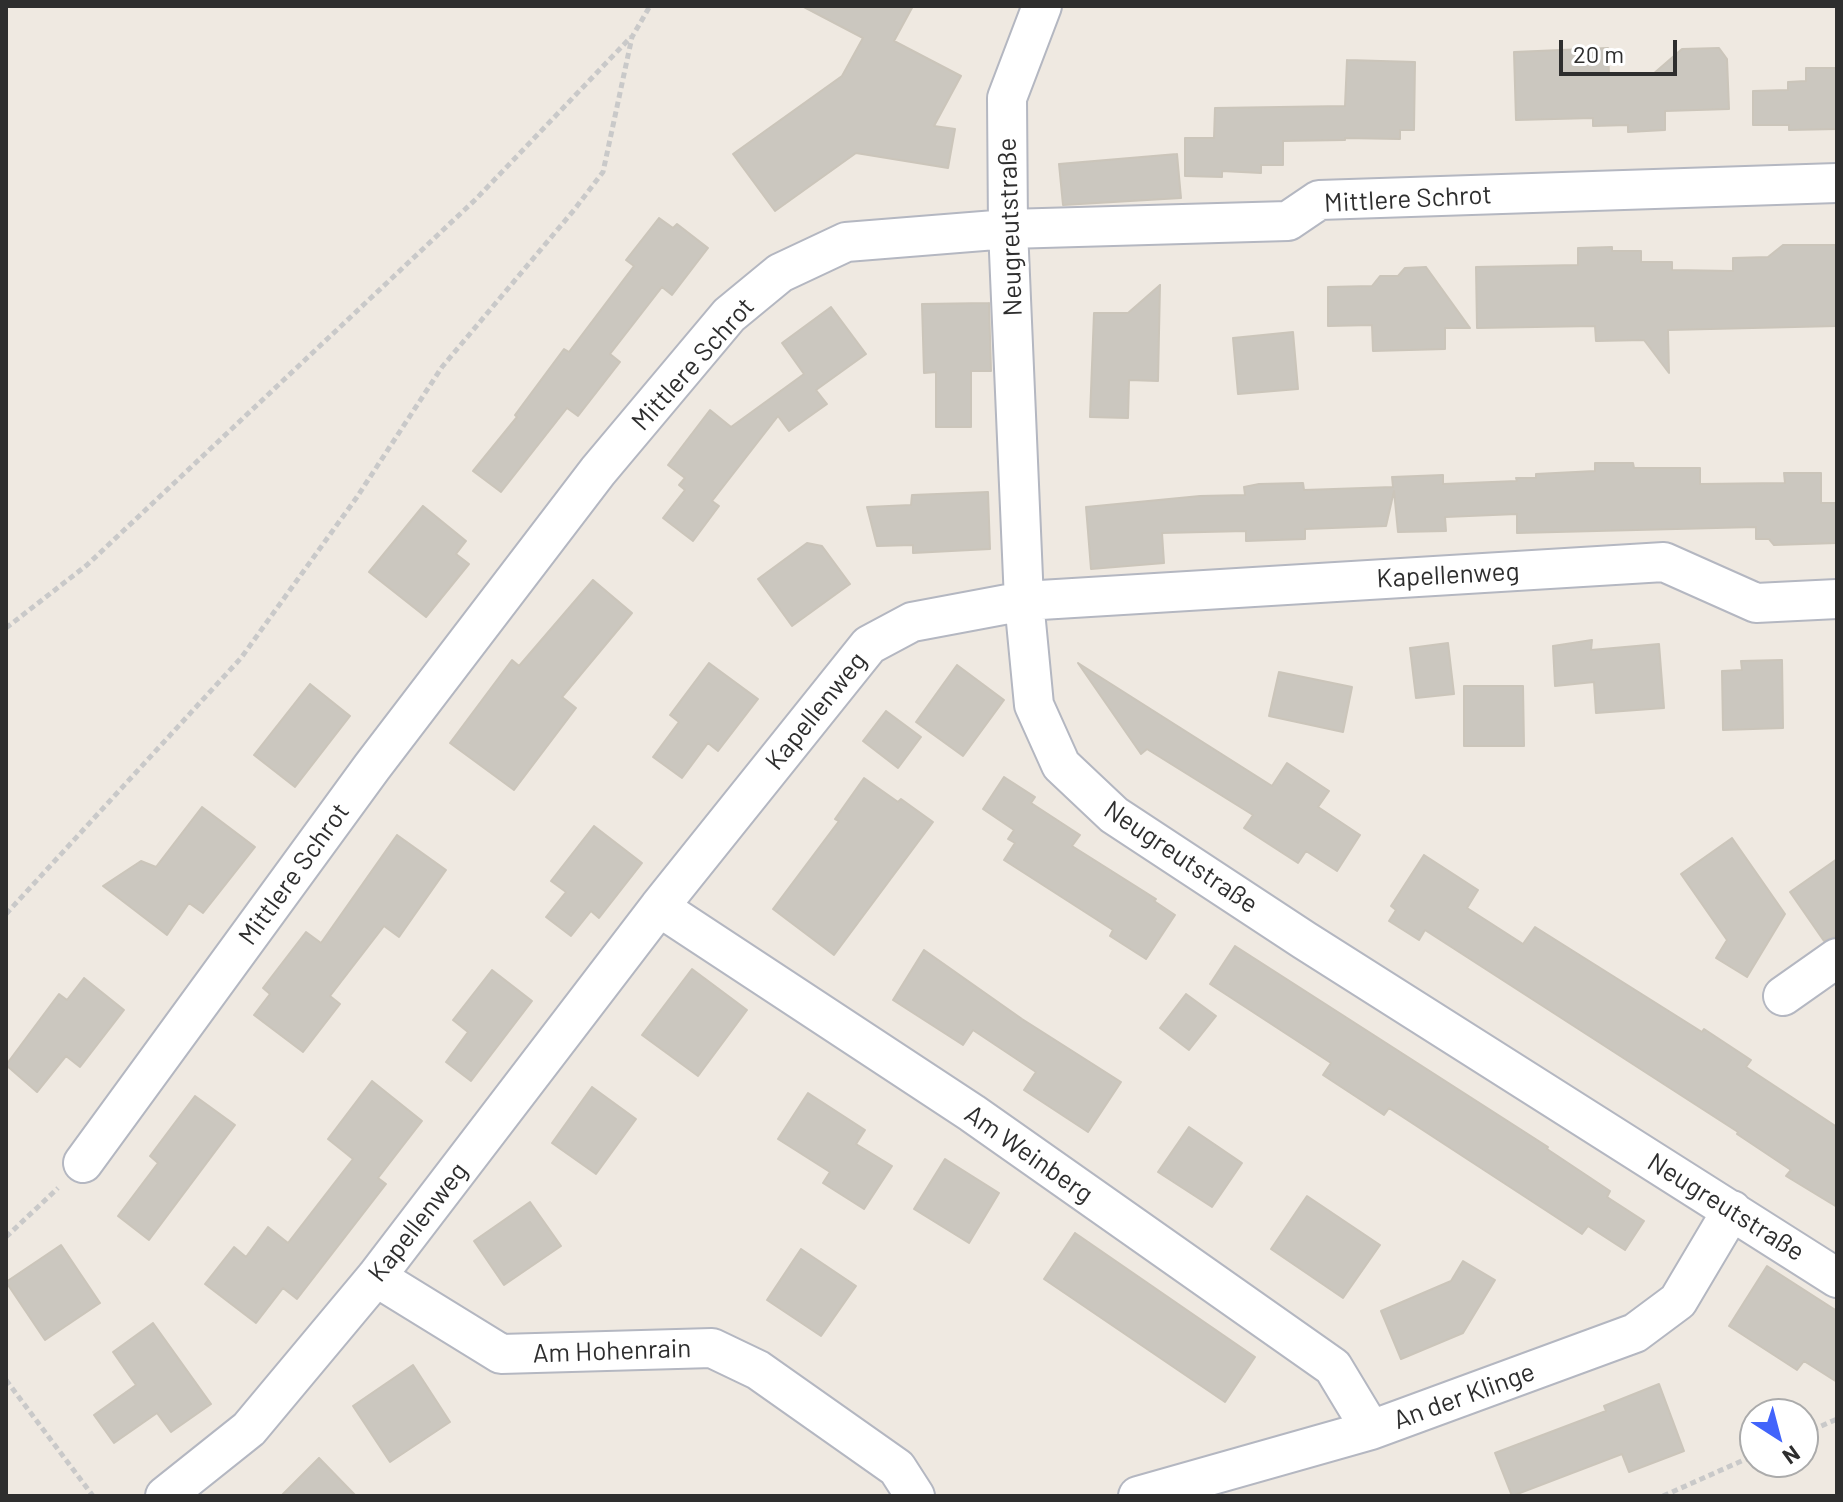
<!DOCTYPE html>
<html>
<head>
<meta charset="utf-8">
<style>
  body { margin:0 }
  #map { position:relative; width:1843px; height:1502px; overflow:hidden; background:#efe9e1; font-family:Barlow,sans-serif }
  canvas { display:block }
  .frame { position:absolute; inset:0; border:8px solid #2e2e2e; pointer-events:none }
  .north { position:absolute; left:1739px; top:1398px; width:80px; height:80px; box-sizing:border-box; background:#fff; border:2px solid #ababab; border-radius:50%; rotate:144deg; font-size:22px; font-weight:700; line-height:32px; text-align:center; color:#2e2e2e }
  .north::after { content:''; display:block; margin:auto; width:28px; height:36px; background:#4264fb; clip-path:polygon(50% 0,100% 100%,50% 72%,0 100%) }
  .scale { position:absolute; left:1559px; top:40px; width:118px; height:36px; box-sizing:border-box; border:4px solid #2e2e2e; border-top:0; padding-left:10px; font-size:24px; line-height:28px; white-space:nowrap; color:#2e2e2e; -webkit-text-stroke:6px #fff; paint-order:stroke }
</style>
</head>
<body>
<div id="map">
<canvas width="1843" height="1502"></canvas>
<div class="frame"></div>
<div class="north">N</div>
<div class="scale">20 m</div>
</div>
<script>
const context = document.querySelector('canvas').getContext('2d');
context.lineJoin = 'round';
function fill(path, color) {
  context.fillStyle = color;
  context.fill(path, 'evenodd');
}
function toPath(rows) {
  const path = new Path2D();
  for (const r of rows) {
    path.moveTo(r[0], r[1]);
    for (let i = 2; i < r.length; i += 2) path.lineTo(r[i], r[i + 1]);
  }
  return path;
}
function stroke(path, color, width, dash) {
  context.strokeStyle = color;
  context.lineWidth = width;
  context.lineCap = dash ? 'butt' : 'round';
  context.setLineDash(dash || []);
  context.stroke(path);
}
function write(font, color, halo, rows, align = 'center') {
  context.font = font + ' Barlow,sans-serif';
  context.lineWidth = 7;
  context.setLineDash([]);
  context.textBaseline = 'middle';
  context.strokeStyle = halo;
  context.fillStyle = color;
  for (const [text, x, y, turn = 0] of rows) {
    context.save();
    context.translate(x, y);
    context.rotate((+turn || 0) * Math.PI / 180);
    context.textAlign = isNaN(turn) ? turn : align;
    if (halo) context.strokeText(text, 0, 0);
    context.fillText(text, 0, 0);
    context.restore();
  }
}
const building = toPath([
  [802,6,913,6,894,41,961,76,934,126,955,129,948,168,856,153,775,211,733,154,842,76,863,38,802,6],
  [1608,48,1609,75,1652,75,1682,49,1719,48,1727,59,1729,109,1665,111,1665,130,1628,132,1628,125,1593,126,1593,118,1516,120,1514,52,1608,48],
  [1347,60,1415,62,1414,130,1400,130,1400,139,1345,138,1345,140,1283,141,1283,165,1261,165,1261,173,1222,171,1222,177,1185,176,1185,138,1214,138,1215,108,1345,106,1347,60],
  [1806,68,1837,68,1837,129,1789,130,1789,125,1753,125,1753,91,1788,90,1788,82,1806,81,1806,68],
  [1177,154,1181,198,1063,205,1059,164,1177,154],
  [659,218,673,228,677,224,708,248,672,295,662,287,610,354,620,362,578,416,567,408,501,492,473,471,517,417,515,415,564,349,569,352,634,266,626,260,659,218],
  [1783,245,1837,245,1837,326,1668,330,1669,373,1644,340,1596,341,1595,326,1477,328,1476,267,1578,265,1578,248,1612,247,1612,251,1641,251,1641,262,1672,262,1672,270,1733,271,1733,258,1768,257,1783,245],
  [1426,267,1470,328,1445,328,1445,349,1373,351,1372,325,1328,326,1328,287,1372,286,1380,276,1398,276,1405,268,1426,267],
  [1160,285,1158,381,1129,380,1128,418,1090,417,1094,313,1128,313,1160,285],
  [989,303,991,371,971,371,971,427,936,427,936,372,924,373,922,304,989,303],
  [831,307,866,354,816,390,827,404,789,431,778,416,712,501,719,506,693,541,663,518,685,490,679,485,685,478,668,465,710,410,731,427,804,374,782,343,831,307],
  [1293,332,1298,389,1238,394,1233,338,1293,332],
  [1595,463,1633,463,1634,468,1700,468,1700,484,1785,483,1784,473,1821,473,1821,503,1837,503,1837,543,1774,545,1769,539,1756,539,1756,527,1517,533,1517,514,1445,517,1446,531,1398,532,1394,491,1386,526,1305,529,1305,539,1246,541,1246,531,1162,533,1164,563,1091,569,1086,507,1200,496,1245,495,1244,487,1259,484,1303,483,1304,490,1393,487,1392,477,1443,475,1443,484,1517,481,1516,478,1536,478,1536,474,1595,471,1595,463],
  [988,492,990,549,913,553,913,545,877,546,867,507,911,505,912,495,988,492],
  [423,506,466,541,456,554,469,564,426,617,369,572,423,506],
  [807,543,822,546,850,584,792,626,758,579,807,543],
  [593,580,632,613,562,697,576,708,514,790,450,743,512,660,519,666,593,580],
  [1592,640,1591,650,1659,644,1664,708,1596,713,1594,682,1555,686,1553,646,1592,640],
  [1448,643,1454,694,1416,698,1410,648,1448,643],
  [1782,660,1783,728,1723,730,1722,671,1742,670,1741,661,1782,660],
  [709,663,758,699,718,751,708,743,682,778,653,757,679,722,670,715,709,663],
  [1078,663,1272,786,1287,763,1329,791,1318,807,1360,835,1337,871,1306,851,1298,863,1244,828,1253,815,1147,749,1141,754,1078,663],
  [957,665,1004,700,963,756,916,722,957,665],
  [1279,672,1352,687,1343,732,1269,716,1279,672],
  [310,684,350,716,295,787,254,755,310,684],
  [1464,686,1523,686,1524,746,1464,746,1464,686],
  [886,711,921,737,898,768,863,741,886,711],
  [1004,777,1035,797,1031,803,1080,835,1072,846,1156,899,1154,901,1175,915,1146,959,1110,936,1113,930,1004,860,1015,843,1008,839,1014,830,983,809,1004,777],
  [864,778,898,802,901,799,933,822,834,955,773,909,839,821,835,819,864,778],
  [202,807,255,847,203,913,189,903,167,935,103,886,141,861,156,867,202,807],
  [594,826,642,863,599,918,591,911,571,936,546,917,566,892,551,881,594,826],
  [397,835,446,870,399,937,384,926,330,996,340,1004,303,1052,254,1015,270,994,263,988,306,932,321,943,397,835],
  [1732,838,1785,914,1747,977,1716,958,1727,940,1681,874,1732,838],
  [1424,855,1478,890,1467,908,1523,944,1535,927,1702,1032,1704,1029,1751,1060,1746,1067,1837,1127,1837,1207,1786,1176,1791,1170,1737,1134,1738,1132,1425,930,1419,940,1389,921,1396,910,1391,906,1424,855],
  [1837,859,1837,936,1824,941,1790,892,1837,859],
  [1235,946,1548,1147,1547,1149,1610,1191,1607,1197,1644,1221,1625,1250,1588,1226,1582,1234,1389,1108,1384,1115,1323,1075,1331,1063,1210,984,1235,946],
  [924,950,1022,1019,1121,1082,1088,1132,1024,1090,1036,1072,973,1030,963,1045,893,1000,924,950],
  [692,969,747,1010,698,1076,642,1035,692,969],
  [492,970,532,1001,471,1081,446,1062,468,1032,453,1020,492,970],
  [84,978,124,1010,80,1067,66,1056,37,1092,6,1065,59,994,67,1000,84,978],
  [1186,994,1216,1016,1189,1050,1160,1028,1186,994],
  [372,1081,422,1121,378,1178,386,1184,297,1299,283,1288,256,1323,205,1284,234,1247,246,1257,268,1227,288,1243,353,1159,328,1139,372,1081],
  [592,1087,636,1119,596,1174,552,1143,592,1087],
  [808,1093,865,1130,856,1144,892,1166,864,1209,823,1183,830,1172,778,1139,808,1093],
  [195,1096,235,1125,149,1240,118,1216,158,1163,150,1156,195,1096],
  [1189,1127,1242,1163,1212,1207,1158,1172,1189,1127],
  [945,1159,999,1193,969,1243,914,1209,945,1159],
  [1307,1196,1380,1245,1343,1298,1271,1249,1307,1196],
  [530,1202,561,1246,504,1285,474,1241,530,1202],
  [1075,1233,1255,1357,1225,1402,1044,1279,1075,1233],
  [61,1245,100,1303,45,1340,6,1282,61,1245],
  [801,1249,856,1286,821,1336,767,1300,801,1249],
  [1463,1261,1495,1280,1463,1333,1401,1359,1381,1311,1451,1281,1463,1261],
  [1767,1266,1837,1311,1837,1382,1804,1361,1797,1370,1729,1326,1767,1266],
  [153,1323,211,1404,171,1432,157,1413,114,1443,94,1415,136,1385,113,1352,153,1323],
  [413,1365,450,1422,390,1462,353,1406,413,1365],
  [1659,1384,1684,1451,1629,1472,1622,1454,1512,1496,1495,1453,1606,1411,1604,1406,1659,1384],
  [319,1458,356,1496,281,1496,319,1458]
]);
fill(building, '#cbc7bf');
stroke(building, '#cbc5ba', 2);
const minor = toPath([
  [1042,6,1007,98,1008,229,1024,601,1034,705,1061,765,1114,815,1304,940,1837,1278],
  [659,907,972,1113,1333,1367,1371,1430],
  [1783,996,1837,958],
  [83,1163,372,767,598,471,729,315,780,273,846,242,1008,229,1288,221,1319,200,1837,183],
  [376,1277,501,1354,712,1348,758,1370,897,1468,915,1496],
  [165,1496,249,1429,376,1277,659,907,869,645,912,622,1024,601,1664,562,1756,603,1837,599],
  [1138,1496,1371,1430,1635,1333,1678,1301,1732,1210]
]);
stroke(minor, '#b4b7c1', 42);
stroke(toPath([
  [6,628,87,565,476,199,631,37],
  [6,914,241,658,357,497,442,367,574,210,603,172,632,37,650,6],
  [6,1237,58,1188],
  [6,1380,93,1496],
  [1803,1434,1837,1419],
  [1663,1496,1755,1455]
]), '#c9c9c9', 5, [6, 4]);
stroke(minor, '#fff', 38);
write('26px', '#2e2e2e', '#fff', [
  ["Mittlere Schrot",1408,199,-3],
  ["Neugreutstraße",1010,227,-92],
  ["Mittlere Schrot",693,364,-48],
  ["Kapellenweg",1448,575,-3],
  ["Kapellenweg",816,711,-51],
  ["Neugreutstraße",1181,857,34],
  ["Mittlere Schrot",294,874,-54],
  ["Am Weinberg",1029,1154,35],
  ["Neugreutstraße",1726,1207,32],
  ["Kapellenweg",418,1222,-52],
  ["Am Hohenrain",612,1351,-2],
  ["An der Klinge",1464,1396,-20]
]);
</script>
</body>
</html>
